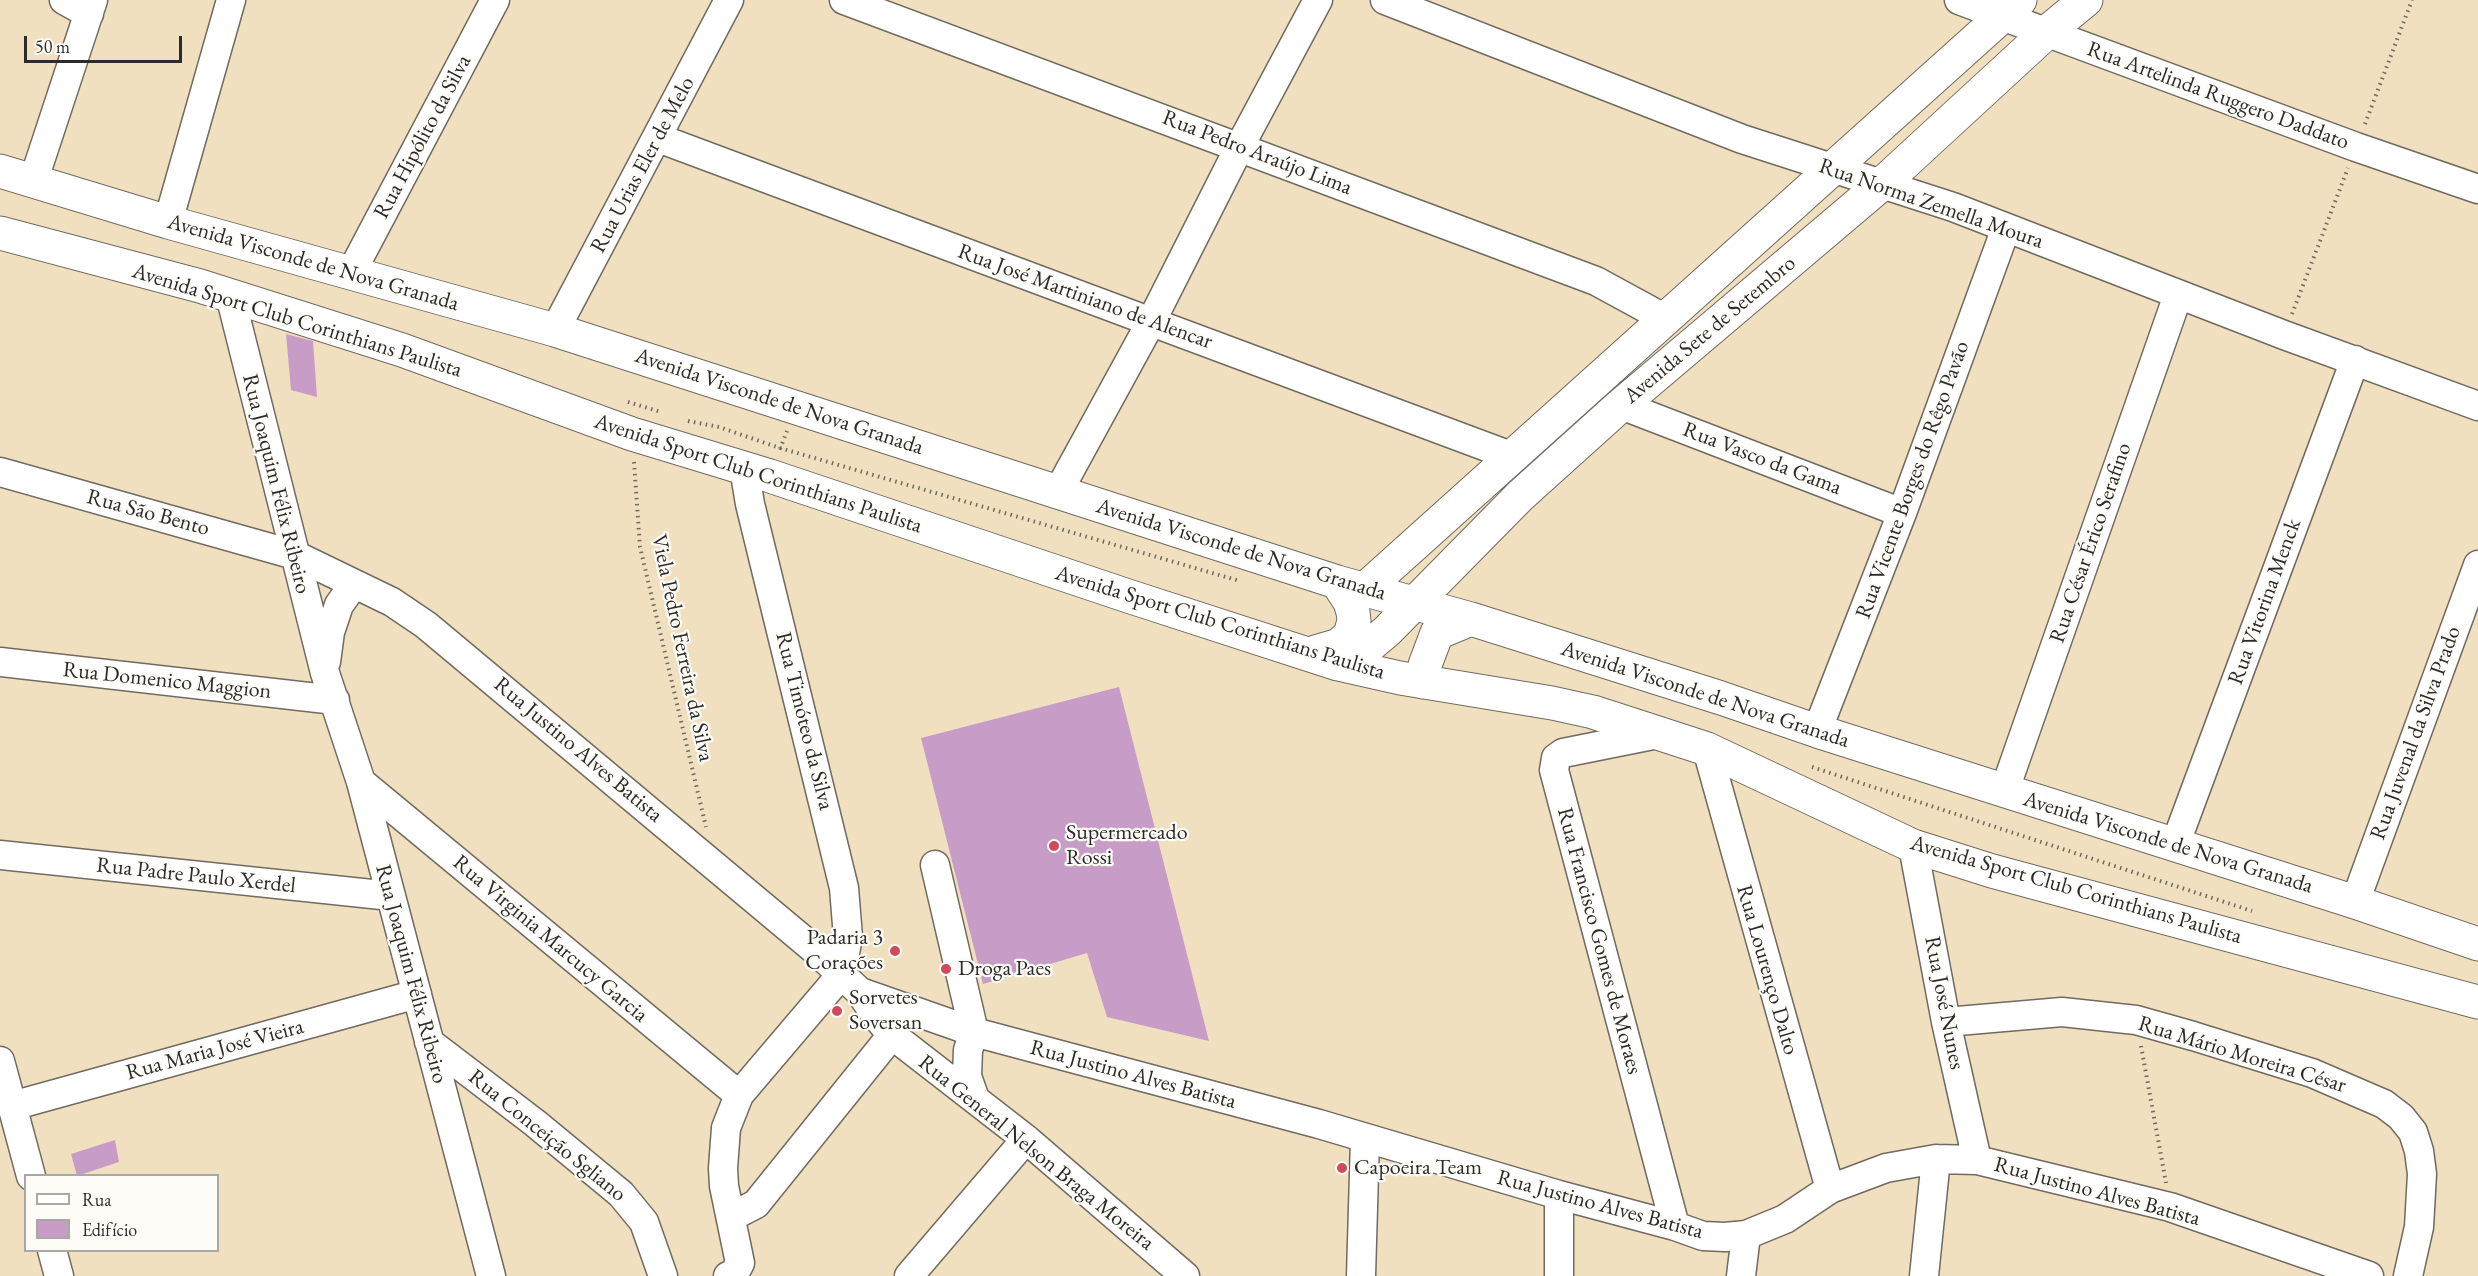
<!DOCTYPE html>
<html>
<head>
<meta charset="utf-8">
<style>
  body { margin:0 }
  #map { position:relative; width:2478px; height:1276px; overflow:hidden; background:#f0e0c0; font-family:"EB Garamond",serif }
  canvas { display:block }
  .legend { position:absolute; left:24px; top:1174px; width:195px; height:78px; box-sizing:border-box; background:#fdfcf7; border:2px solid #a9a8a5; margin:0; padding:8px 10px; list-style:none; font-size:18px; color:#2b2b2b }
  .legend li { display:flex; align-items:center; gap:12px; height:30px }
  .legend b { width:30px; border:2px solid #a9a8a5 }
  .scale { position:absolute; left:24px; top:36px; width:158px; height:27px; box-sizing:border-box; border:3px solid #2b2b2b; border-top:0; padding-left:8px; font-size:18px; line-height:21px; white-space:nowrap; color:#2b2b2b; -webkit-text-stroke:4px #fdfcf7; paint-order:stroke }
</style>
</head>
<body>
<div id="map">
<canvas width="2478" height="1276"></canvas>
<ul class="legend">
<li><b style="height:8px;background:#fff"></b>Rua</li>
<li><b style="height:16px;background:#c79dc7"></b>Edifício</li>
</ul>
<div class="scale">50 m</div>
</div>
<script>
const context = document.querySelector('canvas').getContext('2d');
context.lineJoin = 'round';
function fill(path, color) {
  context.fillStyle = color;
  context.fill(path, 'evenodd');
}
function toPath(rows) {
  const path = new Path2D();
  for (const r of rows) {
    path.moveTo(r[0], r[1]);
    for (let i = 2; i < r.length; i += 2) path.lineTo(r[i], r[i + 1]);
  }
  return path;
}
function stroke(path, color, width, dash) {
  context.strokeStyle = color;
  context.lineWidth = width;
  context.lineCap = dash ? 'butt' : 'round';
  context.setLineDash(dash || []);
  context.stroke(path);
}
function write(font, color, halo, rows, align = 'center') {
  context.font = font + ' "EB Garamond",serif';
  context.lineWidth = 4.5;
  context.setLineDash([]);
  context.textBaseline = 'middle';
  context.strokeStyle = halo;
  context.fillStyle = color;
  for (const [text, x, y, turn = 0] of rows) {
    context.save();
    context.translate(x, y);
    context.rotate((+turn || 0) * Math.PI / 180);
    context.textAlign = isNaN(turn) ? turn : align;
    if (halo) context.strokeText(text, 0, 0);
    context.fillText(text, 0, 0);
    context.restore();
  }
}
fill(toPath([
  [286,334,313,341,317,397,291,390],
  [1119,687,1209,1041,1107,1017,1087,953,983,984,921,738],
  [115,1140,119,1162,77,1176,71,1154]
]), '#c79dc7');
const minor = toPath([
  [64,0,89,14],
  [844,0,1596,281,1664,318],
  [1385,0,1742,139,1953,207,2284,335,2478,406],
  [1959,0,2356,147,2478,189],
  [658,138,1511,456],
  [33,182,93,0],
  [168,222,231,0],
  [351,273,495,0],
  [230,295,325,673,361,782,491,1276],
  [555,330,729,0],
  [1621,405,1902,513],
  [744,468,750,504,844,888,848,937,841,975],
  [0,472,295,555,392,602,426,625,814,949,860,992,876,1016,892,1035,1026,1139,1185,1276],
  [1058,492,1151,322,1240,146,1318,0],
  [0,662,335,700],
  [326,662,330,632,339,605,354,584],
  [1817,731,1902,513,2006,228],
  [1658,734,1563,753,1556,758,1554,770,1675,1226],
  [1707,749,1830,1189],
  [361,782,739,1095],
  [2004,792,2178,295],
  [2175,845,2355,360],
  [1913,846,1946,1022,1977,1160],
  [0,855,391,896],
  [935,865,974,1032,968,1050,967,1076,975,1099],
  [2355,902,2478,565],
  [860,992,974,1032,1319,1124,1559,1195,1675,1226,1703,1236,1725,1237,1746,1235,1785,1219,1830,1189,1886,1168,1936,1159,1977,1160,2170,1207,2369,1276],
  [1946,1022,2062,1012,2136,1020,2193,1036,2312,1073,2384,1104,2401,1117,2413,1132,2419,1151,2422,1174,2419,1227,2408,1276],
  [429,1042,535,1123,621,1194,644,1222,663,1276],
  [0,1061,31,1176],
  [12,1106,417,994],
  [731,1217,756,1204,892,1035],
  [52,1250,59,1276],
  [728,1276,734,1274,740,1263,724,1186,723,1168,726,1128,739,1095,841,975],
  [909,1276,1026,1139],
  [1361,1276,1365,1139],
  [1559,1276,1559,1195],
  [1741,1276,1746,1235],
  [1924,1276,1936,1159]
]);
const major = toPath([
  [0,171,168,222,555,330,1337,582,1471,619,1721,698,1817,731,2355,902,2478,944],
  [0,233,200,286,402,350,632,434,770,476,1128,596,1338,664,1400,678,1552,703,1593,712,1707,749,1913,846,1992,871,2478,1002],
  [1365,589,2020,0],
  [1315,652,1339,645,1350,635,1354,621,1353,612,1350,602,1337,582],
  [1338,664,1361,653,1387,631,1520,496,1621,405,1883,183,2047,32,2086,0],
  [1423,682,1425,665,1437,633,1471,619]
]);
stroke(minor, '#706a5f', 31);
stroke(major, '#706a5f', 35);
stroke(toPath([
  [2365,124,2412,0],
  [2292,314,2348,168],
  [628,402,661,412],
  [688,421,719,427,780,448,1240,581],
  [780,449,787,431],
  [634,462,640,547,706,827],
  [1812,767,2252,911],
  [2141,1046,2166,1183]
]), '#706a5f', 4, [1.5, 4.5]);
stroke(minor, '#fff', 28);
stroke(major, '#fff', 33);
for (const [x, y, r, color] of [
  [1054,846,6,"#d1495b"],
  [895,951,6,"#d1495b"],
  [946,969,6,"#d1495b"],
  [837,1011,6,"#d1495b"],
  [1342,1168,6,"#d1495b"]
]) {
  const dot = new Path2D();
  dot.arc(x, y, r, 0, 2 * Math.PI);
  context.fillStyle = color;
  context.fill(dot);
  stroke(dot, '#fdfcf7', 2);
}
write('22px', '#2b2b2b', '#fdfcf7', [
  ["Rua Artelinda Ruggero Daddato",2218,96,20],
  ["Rua Hipólito da Silva",423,137,-62],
  ["Rua Pedro Araújo Lima",1257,153,21],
  ["Rua Urias Eler de Melo",643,165,-62],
  ["Rua Norma Zemella Moura",1931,204,19],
  ["Avenida Visconde de Nova Granada",313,263,16],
  ["Rua José Martiniano de Alencar",1085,297,20],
  ["Avenida Sport Club Corinthians Paulista",297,321,17],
  ["Avenida Sete de Setembro",1710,330,-40],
  ["Avenida Visconde de Nova Granada",779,402,18],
  ["Rua Vasco da Gama",1762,459,21],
  ["Avenida Sport Club Corinthians Paulista",758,474,18],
  ["Rua Vicente Borges do Rêgo Pavão",1913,480,-70],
  ["Rua Joaquim Félix Ribeiro",276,484,76],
  ["Rua São Bento",148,513,15],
  ["Rua César Érico Serafino",2091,543,-71],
  ["Avenida Visconde de Nova Granada",1241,550,17],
  ["Rua Vitorina Menck",2265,602,-70],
  ["Avenida Sport Club Corinthians Paulista",1220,623,17],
  ["Viela Pedro Ferreira da Silva",682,648,78],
  ["Rua Domenico Maggion",167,681,6],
  ["Avenida Visconde de Nova Granada",1705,695,18],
  ["Rua Timóteo da Silva",804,721,76],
  ["Rua Juvenal da Silva Prado",2416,733,-70],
  ["Rua Justino Alves Batista",578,750,40],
  ["Avenida Visconde de Nova Granada",2168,843,17],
  ["Rua Padre Paulo Xerdel",196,876,6],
  ["Avenida Sport Club Corinthians Paulista",2076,890,16],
  ["Rua Virginia Marcucy Garcia",550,939,40],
  ["Rua Francisco Gomes de Moraes",1599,941,75],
  ["Rua Lourenço Dalto",1767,970,74],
  ["Rua Joaquim Félix Ribeiro",411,974,75],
  ["Rua José Nunes",1944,1003,79],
  ["Rua Maria José Vieira",215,1050,-15],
  ["Rua Mário Moreira César",2242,1055,17],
  ["Rua Justino Alves Batista",1133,1075,15],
  ["Rua Conceição Sgliano",547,1136,39],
  ["Rua General Nelson Braga Moreira",1036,1153,39],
  ["Rua Justino Alves Batista",2097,1192,15],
  ["Rua Justino Alves Batista",1600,1205,15]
]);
write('22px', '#2b2b2b', '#fdfcf7', [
  ["Supermercado",1066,833],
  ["Rossi",1066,858],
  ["Padaria 3",883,938,"right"],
  ["Corações",883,963,"right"],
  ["Droga Paes",958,969],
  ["Sorvetes",849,998],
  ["Soversan",849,1023],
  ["Capoeira Team",1354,1168]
], 'left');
</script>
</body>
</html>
